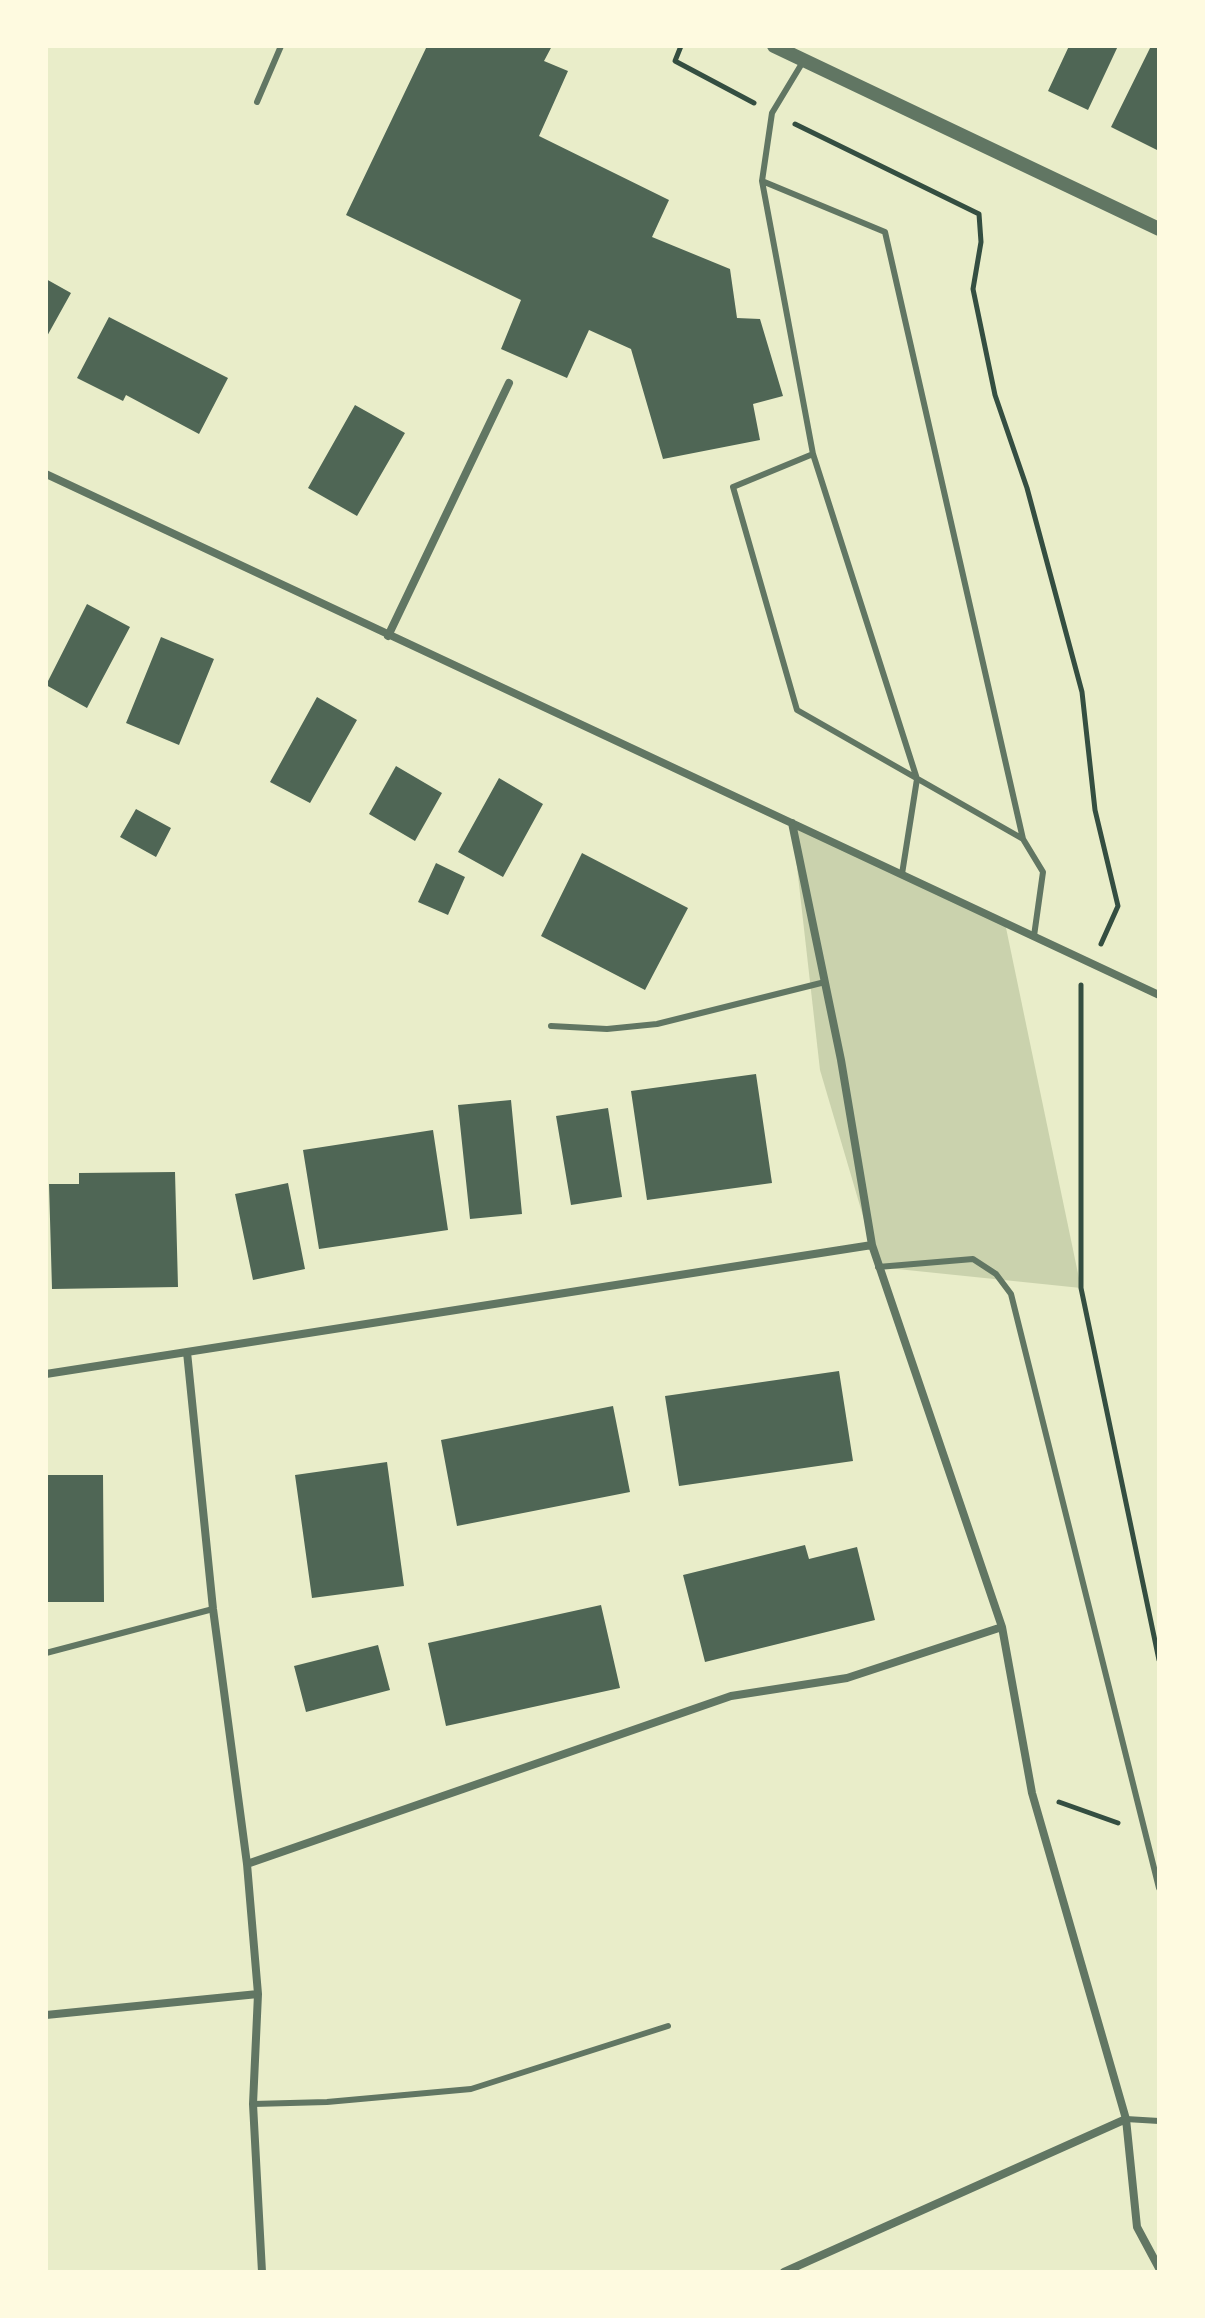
<!DOCTYPE html>
<html>
<head>
<meta charset="utf-8">
<style>
  body { margin:0 }
  #map { position:relative; width:1205px; height:2318px; overflow:hidden; background:#e9edc9; font-family:"Varela Round",sans-serif }
  canvas { display:block }
  .frame { position:absolute; inset:0; border:48px solid #fefae0; pointer-events:none }
</style>
</head>
<body>
<div id="map">
<canvas width="1205" height="2318"></canvas>
<div class="frame"></div>
</div>
<script>
const context = document.querySelector('canvas').getContext('2d');
context.lineJoin = 'round';
function fill(path, color) {
  context.fillStyle = color;
  context.fill(path, 'evenodd');
}
function toPath(rows) {
  const path = new Path2D();
  for (const r of rows) {
    path.moveTo(r[0], r[1]);
    for (let i = 2; i < r.length; i += 2) path.lineTo(r[i], r[i + 1]);
  }
  return path;
}
function stroke(path, color, width, dash) {
  context.strokeStyle = color;
  context.lineWidth = width;
  context.lineCap = dash ? 'butt' : 'round';
  context.setLineDash(dash || []);
  context.stroke(path);
}
fill(toPath([
  [792,823,1005,923,1081,1288,878,1267,820,1070]
]), '#cad2ad');
fill(toPath([
  [427,46,552,46,544,61,568,71,539,136,669,200,652,237,730,269,737,318,760,319,783,396,753,404,760,440,663,459,631,349,589,330,567,378,501,349,521,300,346,215],
  [1069,46,1118,46,1088,110,1048,91],
  [1151,46,1159,46,1159,151,1111,127],
  [46,279,71,293,46,338],
  [109,317,228,378,199,434,126,395,123,401,77,378],
  [355,405,405,433,357,516,308,488],
  [87,604,130,627,87,708,46,685],
  [161,637,214,659,179,745,126,723],
  [317,697,357,720,310,803,270,782],
  [396,766,442,793,415,841,369,814],
  [499,778,543,804,503,877,458,852],
  [136,809,171,828,156,857,120,837],
  [582,853,688,908,645,990,541,936],
  [436,863,465,877,448,915,418,902],
  [756,1074,772,1183,647,1200,631,1091],
  [511,1100,522,1214,470,1219,458,1105],
  [608,1108,622,1197,571,1205,556,1116],
  [433,1130,448,1230,319,1249,303,1150],
  [175,1172,178,1287,52,1289,49,1184,79,1184,79,1173],
  [288,1183,305,1269,253,1280,235,1194],
  [839,1371,853,1461,679,1486,665,1396],
  [613,1406,630,1492,457,1526,441,1440],
  [387,1462,404,1586,312,1598,295,1475],
  [46,1475,103,1475,104,1602,46,1602],
  [805,1545,809,1559,857,1547,875,1620,705,1662,683,1575],
  [601,1605,620,1688,446,1726,428,1643],
  [378,1645,390,1690,306,1712,294,1666]
]), '#4f6655');
stroke(toPath([
  [681,46,675,61,754,103],
  [795,124,979,214,981,242,973,289,995,395,1027,488,1082,692,1095,810,1118,906,1101,944],
  [1081,985,1081,1288,1159,1660],
  [1059,1802,1118,1823]
]), '#344e41', 5);
stroke(toPath([
  [257,102,281,46],
  [762,181,813,454,733,487,797,710,1023,839,885,232,762,181,772,113,804,60],
  [813,454,917,779,902,874],
  [1023,839,1043,872,1034,936],
  [551,1026,607,1029,657,1024,825,982],
  [878,1267,973,1259,996,1274,1011,1294,1159,1888],
  [46,1653,213,1609],
  [253,2104,327,2102,471,2089,668,2026],
  [1126,2119,1159,2121]
]), '#617663', 6);
stroke(toPath([
  [46,474,1159,995],
  [388,636,509,383],
  [792,823,841,1060,872,1245,1002,1627,1032,1793,1126,2119,1137,2227,1159,2268],
  [187,1352,213,1609,247,1864,258,1994,253,2104,262,2272],
  [46,1374,872,1245],
  [247,1864,731,1696,847,1678,1002,1627],
  [46,2015,258,1994],
  [784,2272,1126,2119]
]), '#617663', 8);
stroke(toPath([
  [774,46,1159,229]
]), '#617663', 14);
</script>
</body>
</html>
